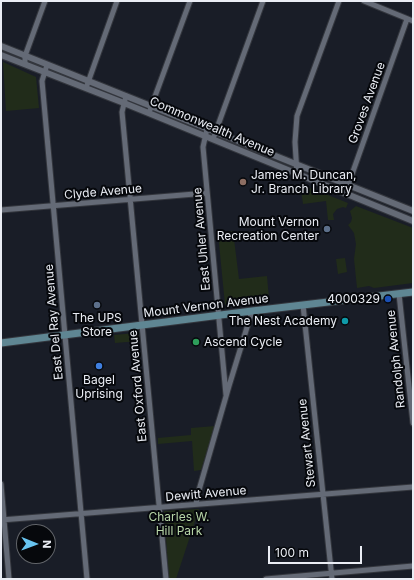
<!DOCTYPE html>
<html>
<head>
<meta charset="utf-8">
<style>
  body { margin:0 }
  #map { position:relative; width:414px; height:580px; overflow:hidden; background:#191d27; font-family:Inter,sans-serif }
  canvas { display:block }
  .frame { position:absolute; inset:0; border:2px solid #eaedf4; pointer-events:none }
  .north { position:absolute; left:16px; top:524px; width:40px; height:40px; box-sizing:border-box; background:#06080c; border:1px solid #616469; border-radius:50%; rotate:91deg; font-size:11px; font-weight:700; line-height:16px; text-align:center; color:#eaedf4 }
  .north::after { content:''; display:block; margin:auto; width:14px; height:18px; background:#68c4f0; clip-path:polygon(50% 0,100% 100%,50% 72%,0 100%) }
  .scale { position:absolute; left:268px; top:546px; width:94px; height:18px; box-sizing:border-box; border:2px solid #eaedf4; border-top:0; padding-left:5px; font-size:12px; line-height:14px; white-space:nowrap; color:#eaedf4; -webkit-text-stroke:3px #06080c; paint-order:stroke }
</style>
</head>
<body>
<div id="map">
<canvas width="414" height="580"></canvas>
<div class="frame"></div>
<div class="north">N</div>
<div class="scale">100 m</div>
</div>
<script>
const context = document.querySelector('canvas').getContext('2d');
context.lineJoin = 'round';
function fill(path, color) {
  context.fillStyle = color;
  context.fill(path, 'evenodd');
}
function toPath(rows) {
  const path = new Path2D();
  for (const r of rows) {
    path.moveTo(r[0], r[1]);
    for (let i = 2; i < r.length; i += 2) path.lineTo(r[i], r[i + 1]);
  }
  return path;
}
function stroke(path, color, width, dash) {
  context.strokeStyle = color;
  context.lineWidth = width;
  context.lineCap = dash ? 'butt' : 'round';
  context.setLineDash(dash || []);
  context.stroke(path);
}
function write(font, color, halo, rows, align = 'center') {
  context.font = font + ' Inter,sans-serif';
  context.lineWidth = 4;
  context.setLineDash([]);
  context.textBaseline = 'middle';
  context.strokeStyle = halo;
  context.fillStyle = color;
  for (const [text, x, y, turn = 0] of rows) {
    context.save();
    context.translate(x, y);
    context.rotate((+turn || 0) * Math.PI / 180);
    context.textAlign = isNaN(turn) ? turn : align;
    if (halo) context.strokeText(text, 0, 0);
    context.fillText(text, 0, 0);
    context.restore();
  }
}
fill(toPath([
  [3,62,36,77,39,108,6,111],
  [305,186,348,203,346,208,343,207,337,209,333,214,334,220,328,220,326,201,303,204,301,190,302,187],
  [356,206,413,228,413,283,374,288,369,286,357,288,354,259,356,244,354,233,348,225,351,222,352,218,350,211],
  [233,231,239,279,267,276,269,299,225,305,218,233],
  [345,258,347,272,338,274,336,259],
  [136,333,139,335,139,341,115,343,114,335],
  [215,426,201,470,194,471,192,441,158,444,158,438,191,435,191,428],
  [199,509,176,579,169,579,164,511]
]), '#212c1a');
const minor = toPath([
  [364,1,413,21],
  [25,64,25,56,45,1],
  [47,65,42,81,87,579],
  [86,88,117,1],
  [126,96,122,112,166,579],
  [150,110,190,1],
  [207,129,203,147,226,395],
  [213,139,263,1],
  [297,174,295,142,297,116,339,1],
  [345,194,407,19],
  [1,210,207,193],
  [399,294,413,423],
  [303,305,332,579],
  [1,484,9,579],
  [196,504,197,497,229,386,252,311],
  [1,520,413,487],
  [266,579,413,566]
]);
const tertiary = toPath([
  [1,46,413,211],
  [1,55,124,103,413,221]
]);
const secondary = toPath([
  [1,343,252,311,413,292]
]);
stroke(minor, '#33363d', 7);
stroke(tertiary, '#33363d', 8);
stroke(secondary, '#33363d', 9);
stroke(minor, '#646a76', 5);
stroke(tertiary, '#646a76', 6);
stroke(secondary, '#5f8693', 7);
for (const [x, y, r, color] of [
  [243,182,4,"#8d6e63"],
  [327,229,4,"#5c6f8a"],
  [388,299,4,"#1a4fb4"],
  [97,305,4,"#5c6f8a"],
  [345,321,4,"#0f9aa8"],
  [196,342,4,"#2e9e5b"],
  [99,366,4,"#3f7fe0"]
]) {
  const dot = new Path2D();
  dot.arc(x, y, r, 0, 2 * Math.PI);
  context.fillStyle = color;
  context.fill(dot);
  stroke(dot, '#06080c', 1.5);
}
write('12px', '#eaedf4', '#06080c', [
  ["Groves Avenue",367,103,-70],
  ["Commonwealth Avenue",212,127,23],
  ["Clyde Avenue",103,192,-5],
  ["East Uhler Avenue",202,239,-95],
  ["Mount Vernon Avenue",206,306,-7],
  ["East Del Ray Avenue",54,322,-95],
  ["Randolph Avenue",396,359,-96],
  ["East Oxford Avenue",138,386,-95],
  ["Stewart Avenue",307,443,-96],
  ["Dewitt Avenue",206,494,-5]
]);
write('12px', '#eaedf4', '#06080c', [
  ["James M. Duncan,",251,175,"left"],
  ["Jr. Branch Library",251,189,"left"],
  ["Mount Vernon",319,222],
  ["Recreation Center",319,236],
  ["4000329",380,299],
  ["The UPS",97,318,"center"],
  ["Store",97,332,"center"],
  ["The Nest Academy",337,321],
  ["Ascend Cycle",204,342,"left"],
  ["Bagel",99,380,"center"],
  ["Uprising",99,394,"center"]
], 'right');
write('12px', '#b8d6a8', '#06080c', [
  ["Charles W.",179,517],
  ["Hill Park",179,531]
]);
</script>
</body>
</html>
